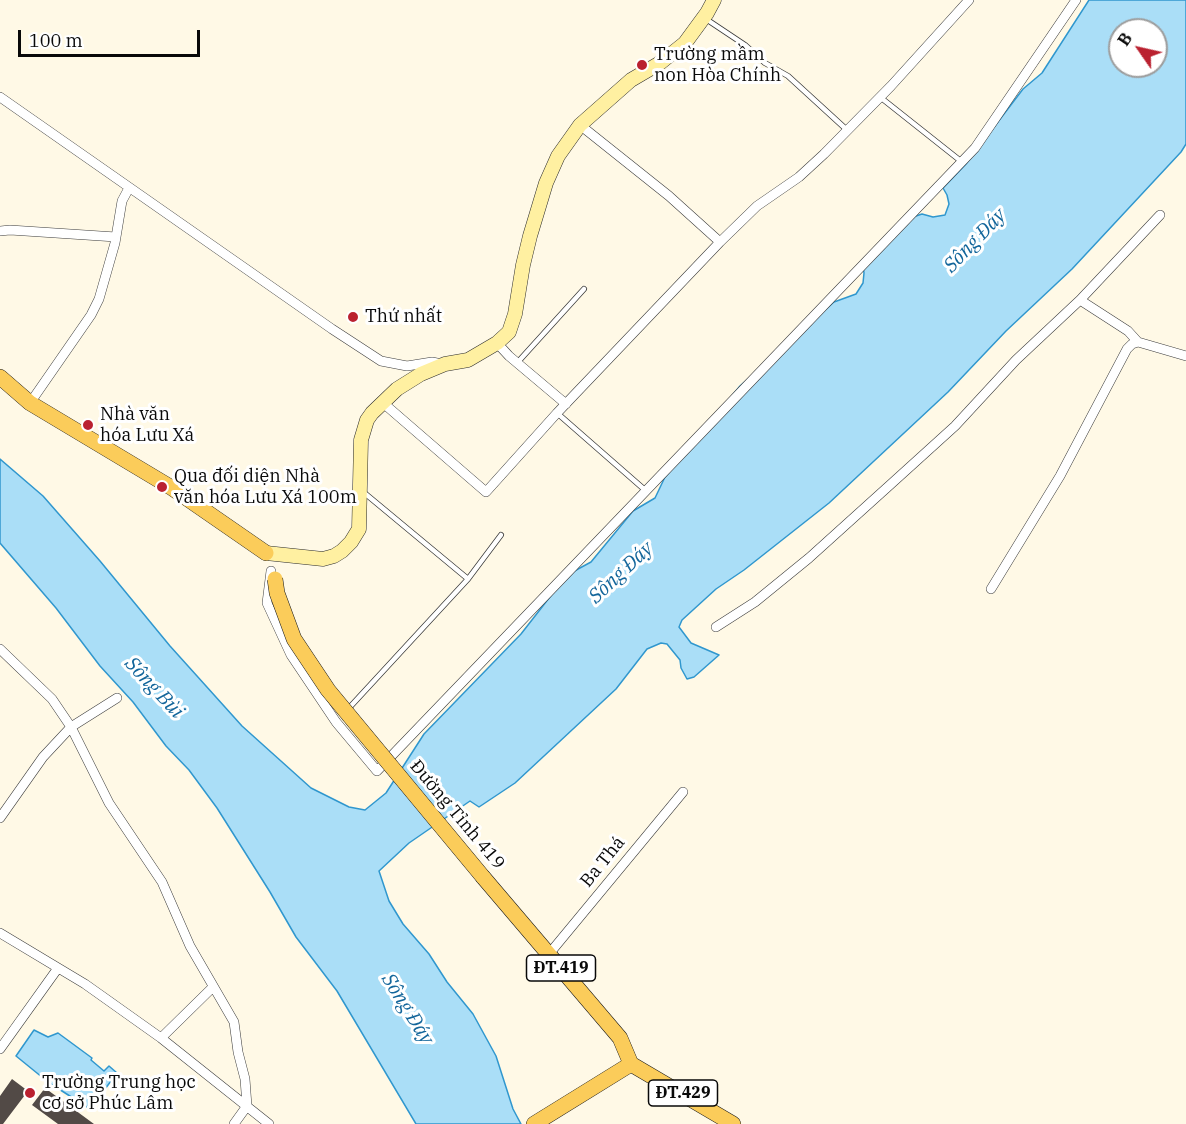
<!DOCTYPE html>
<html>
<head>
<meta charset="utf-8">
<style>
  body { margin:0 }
  #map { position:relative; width:1186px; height:1124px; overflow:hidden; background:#fff9e6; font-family:"IBM Plex Serif",serif }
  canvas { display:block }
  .north { position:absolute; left:1108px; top:18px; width:60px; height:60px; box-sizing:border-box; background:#fff; border:2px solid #9d9d9d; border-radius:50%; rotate:304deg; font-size:16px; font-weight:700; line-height:24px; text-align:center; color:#090909 }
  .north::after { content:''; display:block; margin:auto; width:21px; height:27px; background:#ba2130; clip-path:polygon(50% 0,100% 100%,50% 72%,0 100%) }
  .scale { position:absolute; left:18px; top:30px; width:182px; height:27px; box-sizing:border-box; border:3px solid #090909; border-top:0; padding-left:8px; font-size:18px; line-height:21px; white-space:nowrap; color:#090909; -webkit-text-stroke:4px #fff; paint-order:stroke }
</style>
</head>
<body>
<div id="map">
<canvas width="1186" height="1124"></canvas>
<div class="north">B</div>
<div class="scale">100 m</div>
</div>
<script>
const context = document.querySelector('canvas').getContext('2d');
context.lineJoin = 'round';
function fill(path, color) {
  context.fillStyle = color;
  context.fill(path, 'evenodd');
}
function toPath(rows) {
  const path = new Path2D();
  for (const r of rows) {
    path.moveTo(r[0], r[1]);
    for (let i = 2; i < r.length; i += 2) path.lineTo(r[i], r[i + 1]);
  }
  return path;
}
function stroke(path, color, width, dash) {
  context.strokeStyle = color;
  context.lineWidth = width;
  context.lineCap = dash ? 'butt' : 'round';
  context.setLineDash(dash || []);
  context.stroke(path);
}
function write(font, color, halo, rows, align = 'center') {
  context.font = font + ' "IBM Plex Serif",serif';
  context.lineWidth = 6;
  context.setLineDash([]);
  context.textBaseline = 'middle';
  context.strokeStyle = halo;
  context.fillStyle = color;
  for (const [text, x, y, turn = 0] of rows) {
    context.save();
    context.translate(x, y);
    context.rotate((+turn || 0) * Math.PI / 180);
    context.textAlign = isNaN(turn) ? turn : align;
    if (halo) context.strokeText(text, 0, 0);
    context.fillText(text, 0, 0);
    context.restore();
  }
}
const water = toPath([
  [1089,0,1186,0,1186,144,1181,152,1072,269,1006,331,948,392,829,503,744,570,716,589,682,620,679,627,691,643,719,655,694,677,687,679,681,668,680,660,667,644,661,643,647,649,616,689,515,783,479,807,470,801,409,843,379,871,389,901,403,924,429,954,447,982,473,1014,496,1056,513,1109,521,1124,416,1124,337,991,296,937,270,892,217,808,189,770,166,746,133,702,100,666,56,608,0,543,0,459,43,496,100,561,170,646,242,726,311,788,349,807,365,810,386,793,424,734,521,634,567,575,591,562,633,511,655,498,665,477,740,386,834,302,856,294,863,283,864,273,863,266,913,217,922,214,933,217,945,215,949,204,947,195,943,188,966,164,1023,89,1042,73,1089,0],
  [1120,30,1156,30,1156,66,1120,66,1120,30],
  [34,1030,48,1037,58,1033,92,1058,91,1060,104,1071,109,1066,117,1073,90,1109,48,1082,16,1056,34,1030]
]);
fill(water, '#aadef7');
stroke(water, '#3097ce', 1.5);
fill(toPath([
  [12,1079,28,1091,3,1124,0,1124,0,1096],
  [45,1088,94,1124,58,1124,32,1105]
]), '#524a46');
const lane = toPath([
  [706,19,745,45,765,63,788,76,847,130],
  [880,97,962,162],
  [517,363,584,289],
  [557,413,645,490],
  [362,491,468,579],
  [349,708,468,579,501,535]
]);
const street = toPath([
  [0,97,332,329,381,361,407,366,432,362,442,364],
  [580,125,669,196,720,242],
  [0,231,10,230,116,237],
  [1080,300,1160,215],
  [497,343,509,356,566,404],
  [382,402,486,492,557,413,720,242,757,206,799,177,824,154,891,86,969,0],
  [30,403,91,315,99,299,115,243,122,201,129,188],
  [271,571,267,603,291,655,336,722,377,771,975,148,1076,0],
  [991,589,1060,476,1127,349,1132,344,1138,342],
  [716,627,755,602,809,558,891,484,955,426,1016,360,1080,300,1128,331,1138,342,1186,356],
  [0,649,52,699,71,727,109,803,162,882,190,946,234,1022,238,1052,245,1079,247,1106,234,1124],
  [0,818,43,757,71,727,117,698],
  [0,933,85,984,161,1038,269,1124],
  [549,954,683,792],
  [161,1038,213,987],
  [0,1049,58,968]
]);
const secondary = toPath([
  [266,553,323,559,334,556,342,551,351,542,359,529,361,440,367,420,372,413,397,389,421,374,445,364,468,360,497,343,509,332,515,314,523,265,530,236,546,183,558,156,580,125,631,80,660,63,685,43,707,13,714,0]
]);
const primary = toPath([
  [0,377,30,403,172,488,266,553],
  [483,877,620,1038,631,1064],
  [631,1064,733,1124],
  [534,1124,631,1064]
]);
stroke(lane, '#3c3c3c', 6);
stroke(street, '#3c3c3c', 10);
stroke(secondary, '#2b2b2b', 15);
stroke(primary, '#1a1a1a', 16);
stroke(lane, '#fff', 4.5);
stroke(street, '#fff', 9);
stroke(secondary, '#fff0a1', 14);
stroke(primary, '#fbcc5a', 15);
const primaryBridge = toPath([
  [275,579,277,593,294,639,328,690,483,877]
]);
stroke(primaryBridge, '#1a1a1a', 16, []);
stroke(primaryBridge, '#fbcc5a', 15);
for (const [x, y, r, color] of [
  [642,65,6,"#ba2130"],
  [353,317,6,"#ba2130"],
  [88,425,6,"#ba2130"],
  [162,487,6,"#ba2130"],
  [30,1093,6,"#ba2130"]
]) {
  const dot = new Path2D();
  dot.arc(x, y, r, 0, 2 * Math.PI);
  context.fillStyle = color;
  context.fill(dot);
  stroke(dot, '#fff', 2);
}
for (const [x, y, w] of [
  [561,968,69],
  [683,1093,69]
]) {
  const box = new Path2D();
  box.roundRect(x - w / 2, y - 13, w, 26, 4.5);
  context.fillStyle = '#fff';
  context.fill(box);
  stroke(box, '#090909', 1.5);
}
write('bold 16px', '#090909', null, [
  ["ĐT.419",561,968],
  ["ĐT.429",683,1093]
]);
write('18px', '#090909', '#fff', [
  ["Trường mầm",654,55],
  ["non Hòa Chính",654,76],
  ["Thứ nhất",365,317],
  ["Nhà văn",100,415],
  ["hóa Lưu Xá",100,436],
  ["Qua đối diện Nhà",174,477],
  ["văn hóa Lưu Xá 100m",174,498],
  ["Trường Trung học",42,1083],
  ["cơ sở Phúc Lâm",42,1104]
], 'left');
write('18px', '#090909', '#fff', [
  ["Đường Tỉnh 419",457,815,50],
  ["Ba Thá",603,862,-51]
]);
write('italic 20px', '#13669b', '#fff', [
  ["Sông Đáy",975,241,-46],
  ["Sông Đáy",621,573,-43],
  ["Sông Bùi",154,688,47],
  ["Sông Đáy",407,1009,58]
]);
</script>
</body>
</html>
